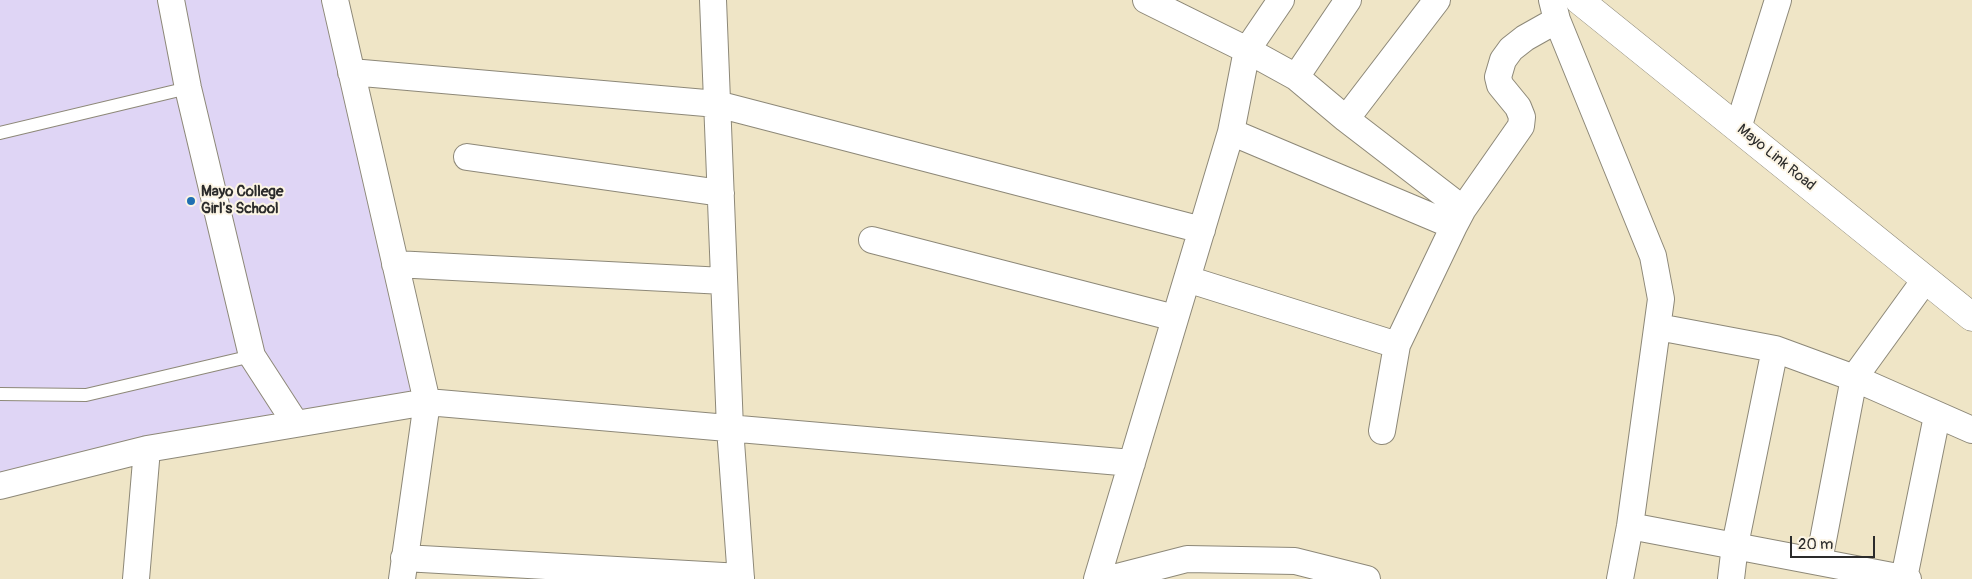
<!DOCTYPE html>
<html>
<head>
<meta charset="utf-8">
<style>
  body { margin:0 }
  #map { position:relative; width:1972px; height:579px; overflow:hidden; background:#efe5c6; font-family:Pangolin,sans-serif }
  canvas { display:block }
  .scale { position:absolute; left:1790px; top:536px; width:85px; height:22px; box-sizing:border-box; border:2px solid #2b2b2b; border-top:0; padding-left:6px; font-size:15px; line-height:18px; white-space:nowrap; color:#2b2b2b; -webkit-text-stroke:4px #fcf5e5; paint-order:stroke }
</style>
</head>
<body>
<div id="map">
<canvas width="1972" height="579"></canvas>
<div class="scale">20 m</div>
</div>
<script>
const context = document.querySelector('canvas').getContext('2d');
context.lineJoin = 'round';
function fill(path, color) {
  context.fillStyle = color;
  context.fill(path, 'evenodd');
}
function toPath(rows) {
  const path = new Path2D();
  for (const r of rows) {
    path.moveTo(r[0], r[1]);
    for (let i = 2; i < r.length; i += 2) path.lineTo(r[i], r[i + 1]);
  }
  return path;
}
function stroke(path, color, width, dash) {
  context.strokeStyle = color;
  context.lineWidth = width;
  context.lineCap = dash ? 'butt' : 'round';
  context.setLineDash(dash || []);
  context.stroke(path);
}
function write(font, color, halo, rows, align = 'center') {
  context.font = font + ' Pangolin,sans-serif';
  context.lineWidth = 4;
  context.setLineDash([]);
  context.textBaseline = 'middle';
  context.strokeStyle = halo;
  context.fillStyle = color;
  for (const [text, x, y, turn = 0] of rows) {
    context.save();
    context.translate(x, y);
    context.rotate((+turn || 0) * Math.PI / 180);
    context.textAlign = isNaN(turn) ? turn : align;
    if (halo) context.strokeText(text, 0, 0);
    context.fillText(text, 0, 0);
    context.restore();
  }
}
fill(toPath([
  [0,0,335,0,427,402,0,484]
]), '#dfd5f5');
const lane = toPath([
  [0,133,188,88],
  [0,394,86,395,252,356]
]);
const street = toPath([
  [171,0,188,88,252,356,296,424],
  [335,0,427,402,402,579],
  [713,0,730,428,741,579],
  [1146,0,1247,50,1296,77,1346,119,1463,209],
  [1552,0,1557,20,1653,256,1661,299,1630,526,1620,579],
  [351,72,717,104,1202,230],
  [1296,77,1348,0],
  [1346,119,1437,0],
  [1738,128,1778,0],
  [1231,132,1454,226],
  [467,157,721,193],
  [872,240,1175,318],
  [395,264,724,281],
  [1187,279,1397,345],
  [1658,327,1775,349,1854,378,1972,430],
  [1382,431,1397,345,1454,226,1463,209,1521,126,1522,117,1518,107,1500,85,1498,77,1503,60,1511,49,1525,38,1557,20],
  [0,486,147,449,427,402,1132,463],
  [1630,526,1908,579],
  [404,558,741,577],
  [1819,561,1854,378,1925,280],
  [1904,578,1937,416],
  [136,579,147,449],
  [1097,579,1231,132,1247,50,1281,0],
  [1109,579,1187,559,1295,561,1367,579],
  [1731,579,1735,545,1775,349]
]);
const secondary = toPath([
  [1579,0,1972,317]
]);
stroke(lane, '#8d8878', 14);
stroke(street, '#8d8878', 28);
stroke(secondary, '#8d8878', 29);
stroke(lane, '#fff', 12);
stroke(street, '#fff', 26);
stroke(secondary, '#fff', 28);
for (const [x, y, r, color] of [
  [191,201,5,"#1f6fb2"]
]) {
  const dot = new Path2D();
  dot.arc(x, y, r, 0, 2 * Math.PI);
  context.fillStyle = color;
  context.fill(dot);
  stroke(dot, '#fcf5e5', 2);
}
write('15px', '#2b2b2b', '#fcf5e5', [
  ["Mayo Link Road",1776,158,39]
]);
write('bold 15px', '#2b2b2b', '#fcf5e5', [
  ["Mayo College",201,192],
  ["Girl's School",201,209]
], 'left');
</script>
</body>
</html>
